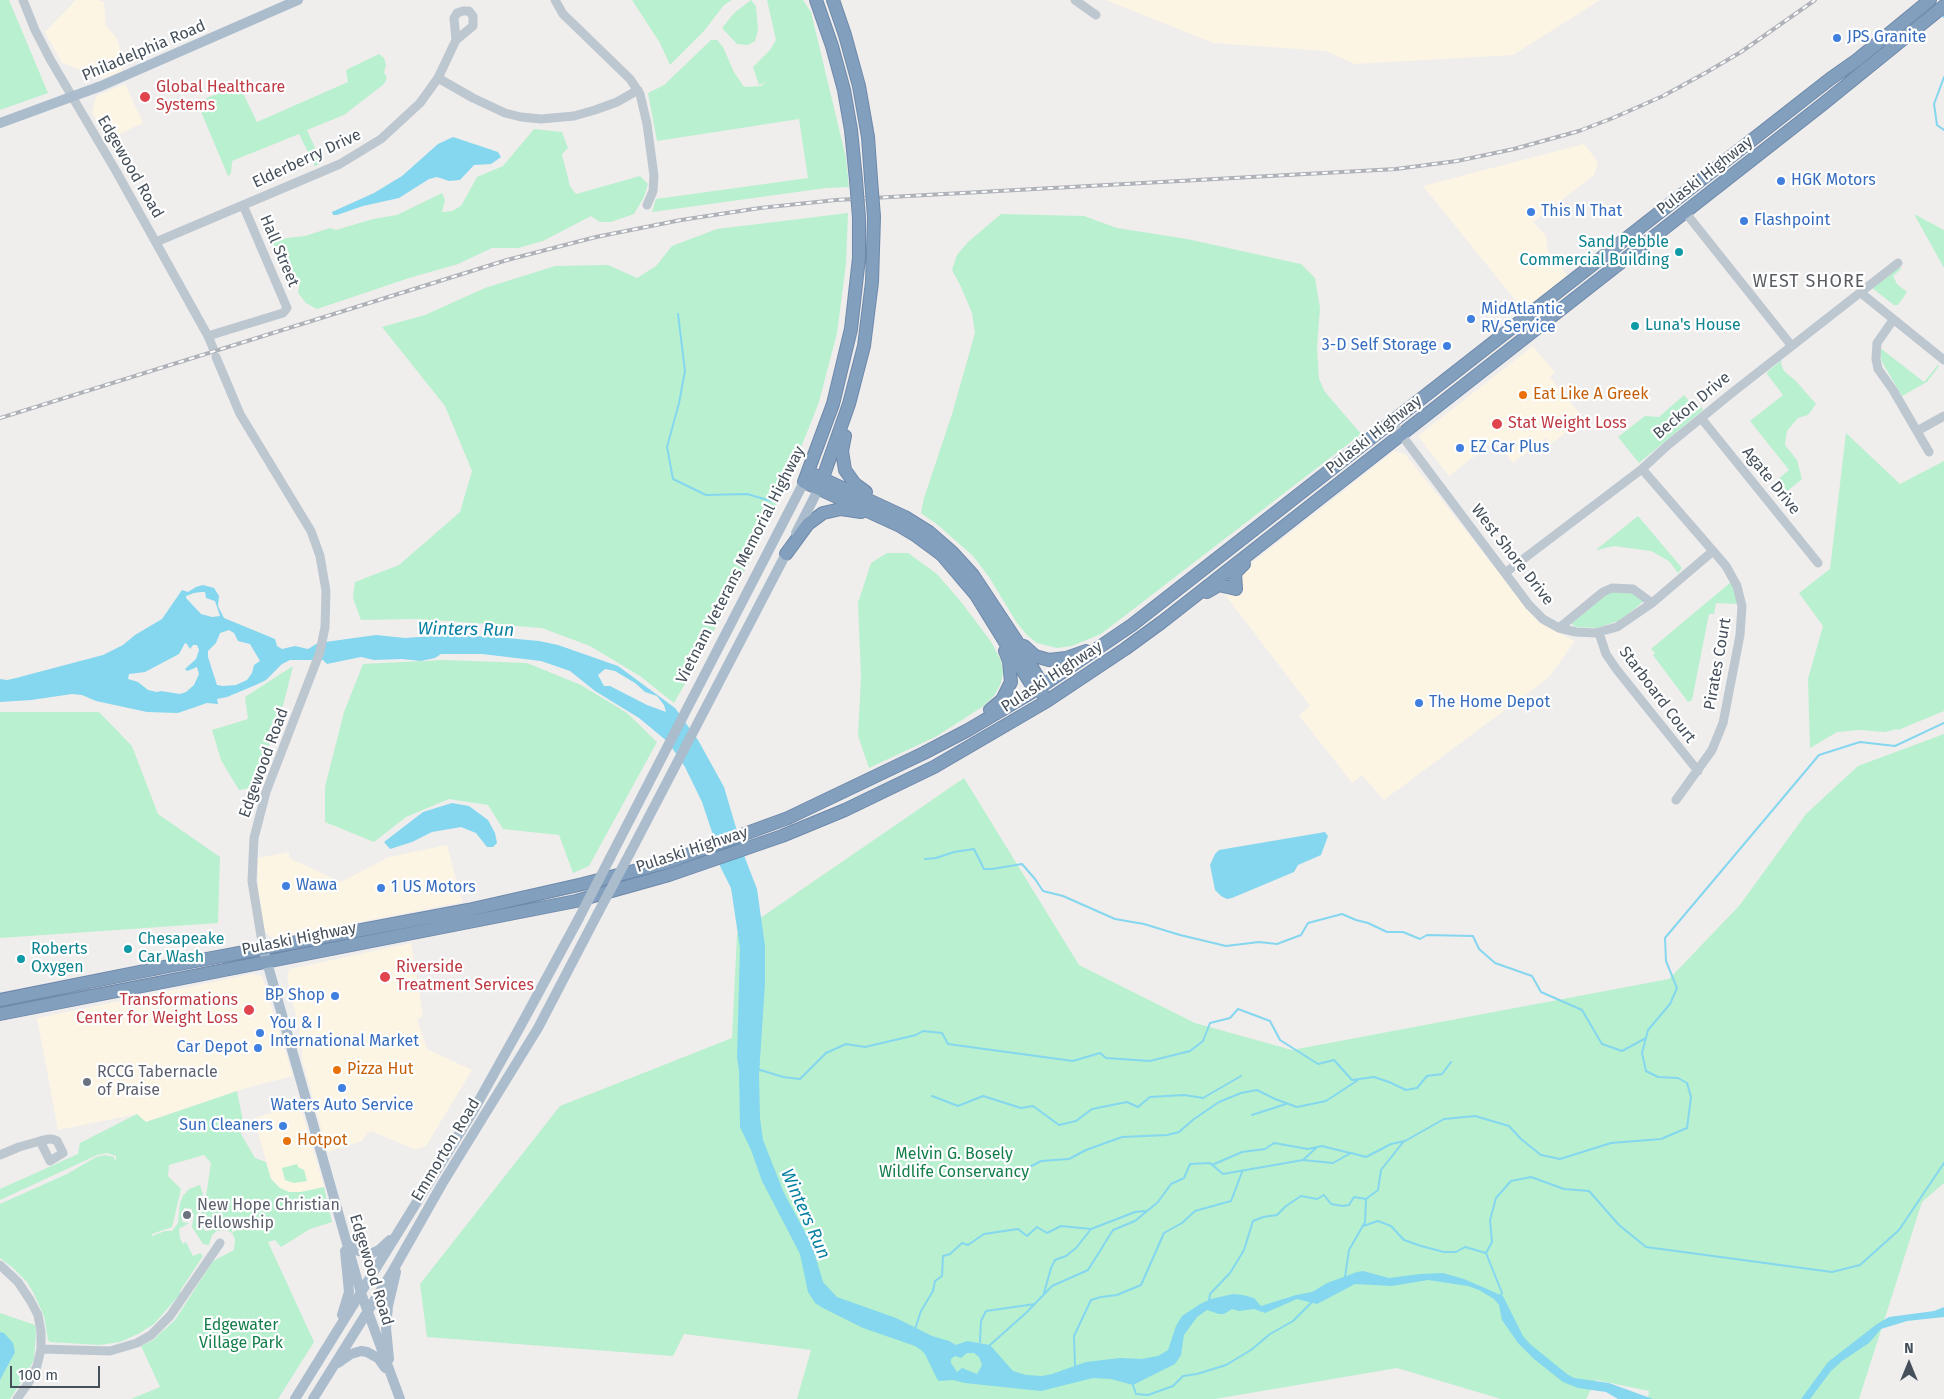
<!DOCTYPE html>
<html>
<head>
<meta charset="utf-8">
<style>
  body { margin:0 }
  #map { position:relative; width:1944px; height:1399px; overflow:hidden; background:#f0eded; font-family:"Fira Sans",sans-serif }
  canvas { display:block }
  .north { position:absolute; left:1884px; top:1339px; width:50px; height:50px; -webkit-text-stroke:4px #fff; paint-order:stroke; rotate:0deg; font-size:14px; font-weight:700; line-height:20px; text-align:center; color:#45505b }
  .north::after { content:''; display:block; margin:auto; width:18px; height:22px; background:#45505b; clip-path:polygon(50% 0,100% 100%,50% 72%,0 100%) }
  .scale { position:absolute; left:10px; top:1366px; width:90px; height:22px; box-sizing:border-box; border:2px solid #45505b; border-top:0; padding-left:6px; font-size:15px; line-height:18px; white-space:nowrap; color:#45505b; -webkit-text-stroke:4px #fff; paint-order:stroke }
</style>
</head>
<body>
<div id="map">
<canvas width="1944" height="1399"></canvas>
<div class="north">N</div>
<div class="scale">100 m</div>
</div>
<script>
const context = document.querySelector('canvas').getContext('2d');
context.lineJoin = 'round';
function fill(path, color) {
  context.fillStyle = color;
  context.fill(path, 'evenodd');
}
function toPath(rows) {
  const path = new Path2D();
  for (const r of rows) {
    path.moveTo(r[0], r[1]);
    for (let i = 2; i < r.length; i += 2) path.lineTo(r[i], r[i + 1]);
  }
  return path;
}
function stroke(path, color, width, dash) {
  context.strokeStyle = color;
  context.lineWidth = width;
  context.lineCap = dash ? 'butt' : 'round';
  context.setLineDash(dash || []);
  context.stroke(path);
}
function write(font, color, halo, rows, align = 'center') {
  context.font = font + ' "Fira Sans",sans-serif';
  context.lineWidth = 4.5;
  context.setLineDash([]);
  context.textBaseline = 'middle';
  context.strokeStyle = halo;
  context.fillStyle = color;
  for (const [text, x, y, turn = 0] of rows) {
    context.save();
    context.translate(x, y);
    context.rotate((+turn || 0) * Math.PI / 180);
    context.textAlign = isNaN(turn) ? turn : align;
    if (halo) context.strokeText(text, 0, 0);
    context.fillText(text, 0, 0);
    context.restore();
  }
}
fill(toPath([
  [76,0,99,0,104,2,106,26,116,37,122,55,122,71,103,78,62,63,45,32],
  [1106,0,1600,0,1513,55,1355,64,1326,51,1213,43],
  [125,84,143,123,108,139,92,113,96,96],
  [1584,144,1598,162,1594,175,1533,222,1546,236,1548,251,1568,276,1524,311,1423,186],
  [1533,346,1555,373,1550,377,1583,418,1551,444,1546,438,1513,463,1495,440,1449,476,1418,436],
  [1394,451,1405,454,1539,623,1575,641,1549,677,1384,800,1362,775,1352,783,1299,715,1310,706,1220,588],
  [447,845,462,902,278,938,271,937,265,932,258,892,258,858,289,852,289,858,341,882,389,857],
  [411,943,423,1016,417,1019,427,1049,472,1070,426,1146,423,1147,414,1149,371,1131,367,1133,362,1141,328,1152,302,1060,302,1043,287,976,290,969],
  [252,974,262,976,293,1076,246,1088,146,1122,137,1114,58,1130,37,1018],
  [300,1105,324,1187,301,1192,289,1192,280,1188,271,1179,254,1118]
]), '#fcf5e4');
fill(toPath([
  [0,0,9,0,48,93,0,110],
  [632,0,732,0,724,5,704,31,670,65,660,43],
  [751,0,756,6,758,30,755,41,748,45,737,44,722,28,734,13],
  [767,0,803,0,811,12,846,158,849,187,826,188,652,212,656,199,808,178,799,119,657,141,648,93,664,85,711,40,717,40,723,47,734,72,744,87,761,86,766,82,759,85,753,67,770,50,776,40],
  [379,54,384,58,386,65,384,72,387,78,384,84,344,115,307,130,322,163,315,166,299,134,232,161,231,173,228,176,197,102,239,85,257,122,348,82,346,70],
  [534,129,562,132,568,148,562,154,570,186,576,194,640,176,648,184,644,197,634,214,611,222,600,222,591,216,543,241,518,248,492,248,458,264,409,278,317,309,306,303,298,293,299,286,292,271,280,257,273,253,273,243,287,238,305,236,330,228,336,230,373,219,397,215,442,193,445,200,442,212,452,211,461,206,477,177,503,166],
  [848,213,846,264,837,333,819,402,792,470,758,545,697,663,674,703,640,676,590,646,542,628,418,619,361,620,353,598,355,582,399,565,460,512,472,471,445,406,382,327,425,315,485,288,555,266,608,265,637,278,656,266,672,246,717,229],
  [1001,214,1084,216,1117,228,1187,239,1301,264,1315,278,1320,308,1317,348,1319,379,1325,392,1361,434,1101,634,1072,646,1057,648,1037,643,1027,635,1017,623,989,577,973,556,938,525,921,513,924,498,952,414,975,333,972,313,961,287,952,270,957,255,968,242],
  [1914,214,1944,230,1944,268],
  [1899,267,1901,269,1893,276,1897,284,1907,292,1898,305,1894,305,1872,288],
  [1879,347,1924,382,1938,365,1939,366,1927,382,1902,396,1882,362],
  [1782,360,1781,364,1784,371,1796,381,1816,404,1808,415,1798,418,1787,431,1785,445,1797,460,1802,479,1780,497,1771,485,1789,470,1750,421,1783,395,1767,374,1767,372],
  [1684,395,1696,410,1701,406,1703,410,1639,463,1618,437,1645,416,1659,417],
  [1846,433,1900,484,1944,461,1944,711,1898,730,1897,729,1885,732,1859,730,1837,732,1810,748,1808,679,1823,626,1799,593,1830,569],
  [1638,516,1682,568,1678,573,1669,561,1651,551,1614,546,1597,550,1597,549],
  [887,553,908,553,937,574,962,603,992,643,1001,661,1003,672,1001,683,994,696,982,707,937,736,869,768,858,736,861,677,858,603,871,563],
  [1731,582,1738,604,1716,603,1714,614,1709,614,1692,700,1688,702,1653,655,1655,653,1651,649],
  [1630,590,1644,601,1621,620,1597,628,1575,627,1572,624,1572,623,1609,592],
  [444,660,527,663,581,685,627,713,657,742,589,866,573,873,559,835,503,829,488,805,449,799,406,817,374,842,325,822,325,787,344,712,363,664],
  [293,666,284,702,255,787,239,790,221,760,212,730,248,719,245,697],
  [0,712,99,712,132,746,158,814,220,857,218,923,0,938],
  [1944,734,1944,1183,1922,1202,1859,1399,1648,1399,1649,1391,1596,1380,1586,1399,1501,1399,1397,1368,1215,1399,797,1399,811,1350,684,1334,673,1356,427,1337,420,1284,560,1106,732,1038,737,934,964,778,1079,965,1195,1023,1292,1050,1669,979,1739,906,1806,814,1858,766],
  [237,1091,243,1121,241,1134,255,1158,266,1162,271,1179,280,1188,289,1192,301,1192,324,1187,332,1222,310,1229,281,1247,275,1240,268,1242,314,1342,278,1399,131,1399,160,1387,141,1346,153,1340,175,1320,213,1261,234,1250,235,1239,232,1233,226,1230,217,1231,212,1235,209,1245,203,1244,192,1227,194,1214,192,1213,192,1209,184,1208,182,1222,189,1223,179,1229,180,1238,183,1244,186,1242,193,1256,200,1253,203,1256,180,1291,181,1293,154,1324,138,1334,120,1342,99,1345,50,1342,48,1340,44,1316,34,1294,27,1282,13,1268,0,1258,0,1204,67,1174,96,1157,105,1155,114,1157,116,1162,116,1156,107,1153,97,1155,0,1200,0,1189,78,1154,80,1143,137,1114,146,1122],
  [204,1155,211,1163,206,1196,201,1208,202,1223,206,1228,210,1225,234,1226,235,1231,232,1233,232,1227,214,1226,211,1226,208,1231,205,1231,199,1221,198,1206,203,1194,200,1185,189,1189,183,1196,180,1203,178,1223,172,1231,165,1231,152,1236,152,1234,172,1227,181,1189,168,1176,169,1165],
  [297,1164,298,1167,304,1170,307,1181,294,1183,285,1180,282,1168],
  [0,1313,35,1325,36,1333,34,1359,28,1372,10,1399,0,1399]
]), '#b9f0cf');
fill(toPath([
  [453,137,498,152,501,157,491,164,474,165,460,180,449,181,437,177,429,179,399,198,363,206,337,215,333,215,332,212,374,193,402,176,438,144],
  [203,585,214,588,219,596,218,606,224,618,275,639,277,646,282,649,295,646,308,649,318,643,376,635,405,638,447,635,496,637,539,641,558,645,618,666,675,708,698,740,724,787,745,858,757,889,765,946,765,983,759,1075,760,1118,763,1140,784,1193,812,1245,823,1282,837,1297,896,1318,932,1336,949,1341,956,1345,967,1341,990,1345,1013,1371,1026,1375,1042,1376,1052,1374,1086,1362,1120,1358,1141,1359,1158,1356,1168,1350,1176,1326,1182,1316,1200,1304,1211,1299,1233,1294,1243,1295,1254,1298,1261,1306,1296,1295,1312,1292,1327,1283,1357,1272,1363,1271,1389,1278,1420,1274,1443,1273,1464,1279,1503,1296,1523,1336,1530,1344,1567,1374,1574,1378,1609,1383,1653,1399,1618,1399,1606,1392,1578,1388,1563,1382,1534,1359,1518,1343,1502,1320,1499,1305,1494,1299,1479,1290,1468,1286,1428,1280,1392,1286,1355,1284,1317,1304,1297,1299,1265,1313,1254,1309,1239,1311,1232,1309,1224,1314,1219,1314,1207,1310,1197,1317,1184,1335,1181,1355,1175,1364,1133,1385,1111,1379,1093,1378,1041,1391,965,1383,953,1380,939,1381,937,1379,925,1354,921,1350,915,1346,863,1328,823,1308,815,1303,808,1292,800,1254,762,1181,751,1150,740,1127,739,1071,737,1057,740,948,731,888,720,866,713,835,702,802,685,767,668,742,639,718,595,691,570,671,541,661,482,654,441,654,435,658,421,661,402,659,374,660,361,657,327,664,323,660,290,660,282,664,266,680,258,684,227,697,217,699,218,704,207,703,178,713,147,712,96,701,82,695,72,694,31,700,0,702,0,679,7,680,16,678,103,655,123,645,135,635,162,619,182,590,188,592,196,587],
  [201,592,205,592,206,598,215,601,220,616,212,617,201,614,186,598,186,596,194,593],
  [229,630,234,633,238,641,250,644,260,661,254,665,252,673,247,680,236,685,223,686,217,685,208,657,208,651,216,643,220,633],
  [185,643,187,644,190,649,193,645,197,645,199,650,196,659,185,669,187,671,190,670,197,667,199,674,194,685,186,692,180,694,161,691,157,692,148,690,138,682,128,679,129,674,145,672,179,654],
  [605,669,615,671,635,683,645,692,657,696,664,705,666,712,647,705,610,686,604,686,598,675],
  [967,1353,974,1353,979,1357,982,1365,977,1374,962,1368,957,1372,951,1363,951,1359,955,1356,961,1358],
  [452,803,469,806,488,820,495,833,497,843,493,847,487,847,476,833,461,827,432,832,412,842,390,849,384,842,423,812],
  [1325,832,1328,836,1321,855,1298,865,1294,872,1232,898,1227,899,1221,896,1215,890,1210,865,1215,854,1219,850],
  [1944,1307,1944,1317,1907,1321,1881,1329,1869,1343,1842,1361,1831,1371,1810,1399,1801,1399,1828,1362,1877,1324,1889,1317,1934,1311],
  [0,1332,4,1333,13,1343,15,1352,0,1380]
]), '#84d7ee');
stroke(toPath([
  [1943,16,1944,17],
  [1944,77,1934,104,1937,125,1944,130],
  [678,314,685,371,679,403,667,447,673,479,706,495,747,494,771,501],
  [925,859,936,858,954,852,974,849,984,869,992,869,1022,864,1035,879,1043,891,1063,896,1115,919,1144,924,1180,935,1226,946,1259,942,1277,944,1301,935,1308,923,1342,914,1356,920,1368,923,1387,932,1403,932,1420,939,1427,935,1473,936,1479,949,1495,963,1532,976,1541,992,1582,1010,1602,1044,1622,1051,1646,1038],
  [757,1069,783,1077,800,1079,826,1053,846,1044,865,1047,916,1035,923,1031,942,1033,948,1044,1073,1061,1100,1053,1106,1058,1150,1061,1190,1051,1203,1041,1210,1023,1230,1018,1238,1009,1270,1021,1280,1040,1318,1064,1334,1060,1352,1080,1374,1077,1389,1082,1406,1090,1417,1088,1427,1076,1442,1074,1451,1062],
  [932,1096,958,1106,983,1096,1021,1108,1033,1106,1059,1125,1076,1121,1092,1109,1127,1102,1138,1107,1150,1097,1184,1095,1203,1098,1241,1076],
  [1252,1115,1286,1104],
  [1303,1160,1316,1148],
  [1212,1165,1242,1152,1265,1149,1274,1143,1308,1149,1322,1146,1350,1153],
  [1016,1174,1041,1161,1069,1159,1086,1150,1122,1137,1167,1135,1179,1132,1194,1119,1219,1102,1241,1093,1257,1090,1275,1099,1297,1107,1326,1101,1358,1080],
  [1363,1226,1378,1221,1391,1226,1404,1240,1421,1246,1444,1252,1456,1252,1465,1247,1486,1253,1502,1293,1500,1297],
  [1486,1253,1492,1242,1490,1220,1496,1198,1511,1181,1531,1177,1564,1189,1589,1191,1619,1225,1646,1247,1832,1272,1860,1265,1899,1230,1944,1163],
  [1345,1277,1349,1250,1365,1222,1366,1199,1378,1190,1381,1170,1404,1141],
  [1044,1293,1051,1268,1055,1260,1066,1256,1076,1248,1091,1229,1135,1212,1145,1211],
  [1209,1301,1210,1294,1230,1273,1244,1250,1253,1221,1263,1217,1277,1215,1286,1206,1301,1196,1317,1199,1324,1195,1331,1204,1343,1206,1349,1205,1354,1197,1366,1199],
  [915,1329,921,1311,933,1291,935,1281,942,1276,943,1256,950,1254,962,1243,968,1245,984,1234,1018,1229,1027,1236,1037,1227,1047,1233,1061,1226,1091,1229],
  [980,1342,981,1321,986,1311,1035,1304],
  [990,1345,1027,1312,1052,1286,1088,1270,1113,1230,1135,1221,1158,1202,1171,1184,1184,1178,1190,1164,1210,1163,1223,1174,1303,1160,1333,1163,1351,1153,1366,1157,1391,1144,1405,1141,1444,1119,1475,1116,1509,1126,1521,1139,1541,1155,1560,1159,1611,1143,1661,1139,1687,1128,1691,1097,1687,1083,1678,1078,1658,1077,1646,1071,1642,1053,1648,1030,1670,1004,1677,988,1666,961,1665,938,1819,755,1860,742,1895,746,1944,723],
  [1075,1366,1074,1336,1091,1300,1101,1297,1117,1295,1141,1285,1164,1233,1182,1223,1195,1211,1231,1201,1242,1172],
  [1133,1385,1136,1394,1148,1395,1173,1386,1183,1376,1197,1374,1226,1365,1251,1350,1270,1334,1293,1321,1313,1301]
]), '#84d7ee', 2);
const highway = toPath([
  [816,0,832,46,844,90,851,130,856,180],
  [833,0,845,35,859,86,868,137,871,179],
  [859,218,859,258,851,329,833,404,804,482,900,526,915,535,942,555,976,595,1031,684,1037,685,1042,693],
  [845,436,842,451,845,470,855,484,866,492],
  [808,472,905,517,929,532,952,552,973,575,1016,640,1039,679,1037,685],
  [820,486,849,404,864,346,872,282,874,217],
  [786,554,808,524,823,513,841,509,861,512],
  [1207,592,1219,585,1236,589,1235,573,1244,564],
  [1024,646,1035,656,1049,660,1066,658,1086,651],
  [990,710,1002,700,1011,682,1009,661,1005,651],
  [0,1000,169,966,468,910,583,884,665,863,788,818,924,753,968,730,1039,688,1132,625,1830,79,1857,60,1930,0],
  [0,1014,576,901,669,875,782,836,845,810,934,767,1047,701,1125,649,1162,622,1823,104,1944,6]
]);
stroke(highway, '#6e89aa', 14);
stroke(toPath([
  [23,0,35,30,50,59,116,171,208,336,213,348],
  [555,0,563,14,630,79,640,94,647,124,654,176,653,191,647,205],
  [1075,0,1096,15],
  [463,11,469,11,473,16,473,26,456,40,454,18,457,13,463,11],
  [438,78,473,98,505,113,521,117,541,119,574,116,595,110,617,102,638,90],
  [1685,212,1791,345],
  [156,242,340,164,381,139,420,103,438,78,456,40],
  [1861,293,1944,360],
  [1893,320,1877,343,1876,359,1878,369,1893,390,1929,452],
  [208,336,283,313,287,308,243,205],
  [216,357,240,414,311,531,320,556,326,591,325,627,320,652,266,792,254,838,252,881,263,948],
  [1701,418,1818,563],
  [1391,421,1529,605,1543,619,1559,628,1576,632,1595,633,1617,627,1652,603,1713,551],
  [1917,431,1944,416],
  [1642,469,1726,566,1737,586,1742,606,1740,635,1723,723,1712,750,1676,800],
  [1505,573,1642,469,1668,445,1733,392,1898,263],
  [1559,628,1603,592,1612,588,1633,589,1652,603],
  [1599,633,1606,654,1617,670,1698,771],
  [0,1155,19,1147,40,1141,49,1139,52,1139,57,1141,63,1153,50,1161,40,1141],
  [0,1265,18,1282,30,1300,38,1315,41,1332,41,1349,37,1366,29,1382,17,1399],
  [41,1349,110,1351,137,1343,151,1335,170,1316,220,1243]
]), '#bdc7d0', 9);
stroke(toPath([
  [0,123,101,86,298,0],
  [796,533,819,488],
  [630,853,789,548],
  [610,858,804,482],
  [263,948,361,1293,400,1399],
  [349,1242,355,1250,370,1254,379,1250,390,1240],
  [342,1315,349,1292,345,1251],
  [389,1359,386,1328,388,1306,396,1272],
  [338,1363,351,1354,361,1351,367,1352,378,1358,385,1368],
  [295,1399,472,1113,520,1027,579,918],
  [313,1399,391,1274,442,1184,538,1028,598,913]
]), '#abbccd', 10);
stroke(highway, '#829fbe', 12);
const rail = toPath([
  [0,418,507,260,596,237,681,220,760,208,836,200,1396,169,1457,161,1514,149,1579,131,1613,118,1663,96,1707,72,1741,52,1815,0]
]);
stroke(rail, '#afb2b8', 4);
stroke(rail, '#fff', 2, [5.5]);
const highwayBridge = toPath([
  [871,179,874,217],
  [856,180,859,218]
]);
stroke(highwayBridge, '#6e89aa', 14, []);
stroke(toPath([
  [598,913,630,853],
  [579,918,610,858]
]), '#abbccd', 10);
stroke(highwayBridge, '#829fbe', 12);
for (const [x, y, r, color] of [
  [1837,38,5,"#3f7fe0"],
  [145,97,6,"#e0444e"],
  [1781,181,5,"#3f7fe0"],
  [1531,212,5,"#3f7fe0"],
  [1744,221,5,"#3f7fe0"],
  [1679,252,5,"#0f9aa8"],
  [1471,319,5,"#3f7fe0"],
  [1635,326,5,"#0f9aa8"],
  [1447,346,5,"#3f7fe0"],
  [1523,395,5,"#e8710a"],
  [1497,424,6,"#e0444e"],
  [1460,448,5,"#3f7fe0"],
  [1419,703,5,"#3f7fe0"],
  [286,886,5,"#3f7fe0"],
  [381,888,5,"#3f7fe0"],
  [128,949,5,"#0f9aa8"],
  [21,959,5,"#0f9aa8"],
  [385,977,6,"#e0444e"],
  [335,996,5,"#3f7fe0"],
  [249,1010,6,"#e0444e"],
  [260,1033,5,"#3f7fe0"],
  [258,1048,5,"#3f7fe0"],
  [337,1070,5,"#e8710a"],
  [87,1082,5,"#6b7280"],
  [342,1088,5,"#3f7fe0"],
  [283,1126,5,"#3f7fe0"],
  [287,1141,5,"#e8710a"],
  [187,1215,5,"#6b7280"]
]) {
  const dot = new Path2D();
  dot.arc(x, y, r, 0, 2 * Math.PI);
  context.fillStyle = color;
  context.fill(dot);
  stroke(dot, '#fff', 2);
}
write('16px', '#366cbe', '#fff', [
  ["JPS Granite",1847,38],
  ["HGK Motors",1791,181],
  ["This N That",1541,212],
  ["Flashpoint",1754,221],
  ["MidAtlantic",1481,310],
  ["RV Service",1481,328],
  ["3-D Self Storage",1437,346,"right"],
  ["EZ Car Plus",1470,448],
  ["The Home Depot",1429,703],
  ["Wawa",296,886],
  ["1 US Motors",391,888],
  ["BP Shop",325,996,"right"],
  ["You & I",270,1024],
  ["International Market",270,1042],
  ["Car Depot",248,1048,"right"],
  ["Waters Auto Service",342,1106,"center"],
  ["Sun Cleaners",273,1126,"right"]
], 'left');
write('16px', '#45505b', '#fff', [
  ["Philadelphia Road",144,51,-23],
  ["Elderberry Drive",307,159,-25],
  ["Edgewood Road",130,167,60],
  ["Pulaski Highway",1705,176,-38],
  ["Hall Street",279,251,67],
  ["Beckon Drive",1692,406,-40],
  ["Pulaski Highway",1374,435,-38],
  ["Agate Drive",1771,481,51],
  ["West Shore Drive",1512,555,52],
  ["Vietnam Veterans Memorial Highway",741,565,-63],
  ["Pirates Court",1718,664,-80],
  ["Pulaski Highway",1052,677,-33],
  ["Starboard Court",1657,695,53],
  ["Edgewood Road",264,763,-70],
  ["Pulaski Highway",692,850,-18],
  ["Pulaski Highway",299,939,-11],
  ["Emmorton Road",446,1150,-59],
  ["Edgewood Road",371,1270,73]
]);
write('16px', '#be3a42', '#fff', [
  ["Global Healthcare",156,88],
  ["Systems",156,106],
  ["Stat Weight Loss",1508,424],
  ["Riverside",396,968],
  ["Treatment Services",396,986],
  ["Transformations",238,1001,"right"],
  ["Center for Weight Loss",238,1019,"right"]
], 'left');
write('16px', '#0d838f', '#fff', [
  ["Sand Pebble",1669,243,"right"],
  ["Commercial Building",1669,261,"right"],
  ["Luna's House",1645,326],
  ["Chesapeake",138,940],
  ["Car Wash",138,958],
  ["Roberts",31,950],
  ["Oxygen",31,968]
], 'left');
write('16px', '#c56008', '#fff', [
  ["Eat Like A Greek",1533,395],
  ["Pizza Hut",347,1070],
  ["Hotpot",297,1141]
], 'left');
write('16px', '#5b616d', '#fff', [
  ["RCCG Tabernacle",97,1073],
  ["of Praise",97,1091],
  ["New Hope Christian",197,1206],
  ["Fellowship",197,1224]
], 'left');
write('16px', '#147e4a', '#fff', [
  ["Melvin G. Bosely",954,1155],
  ["Wildlife Conservancy",954,1173],
  ["Edgewater",241,1326],
  ["Village Park",241,1344]
]);
context.letterSpacing = '1px';
write('18px', '#595d62', '#fff', [
  ["WEST SHORE",1809,282]
]);
context.letterSpacing = '0px';
write('italic 18px', '#0880a2', '#fff', [
  ["Winters Run",466,630,1],
  ["Winters Run",805,1214,66]
]);
</script>
</body>
</html>
